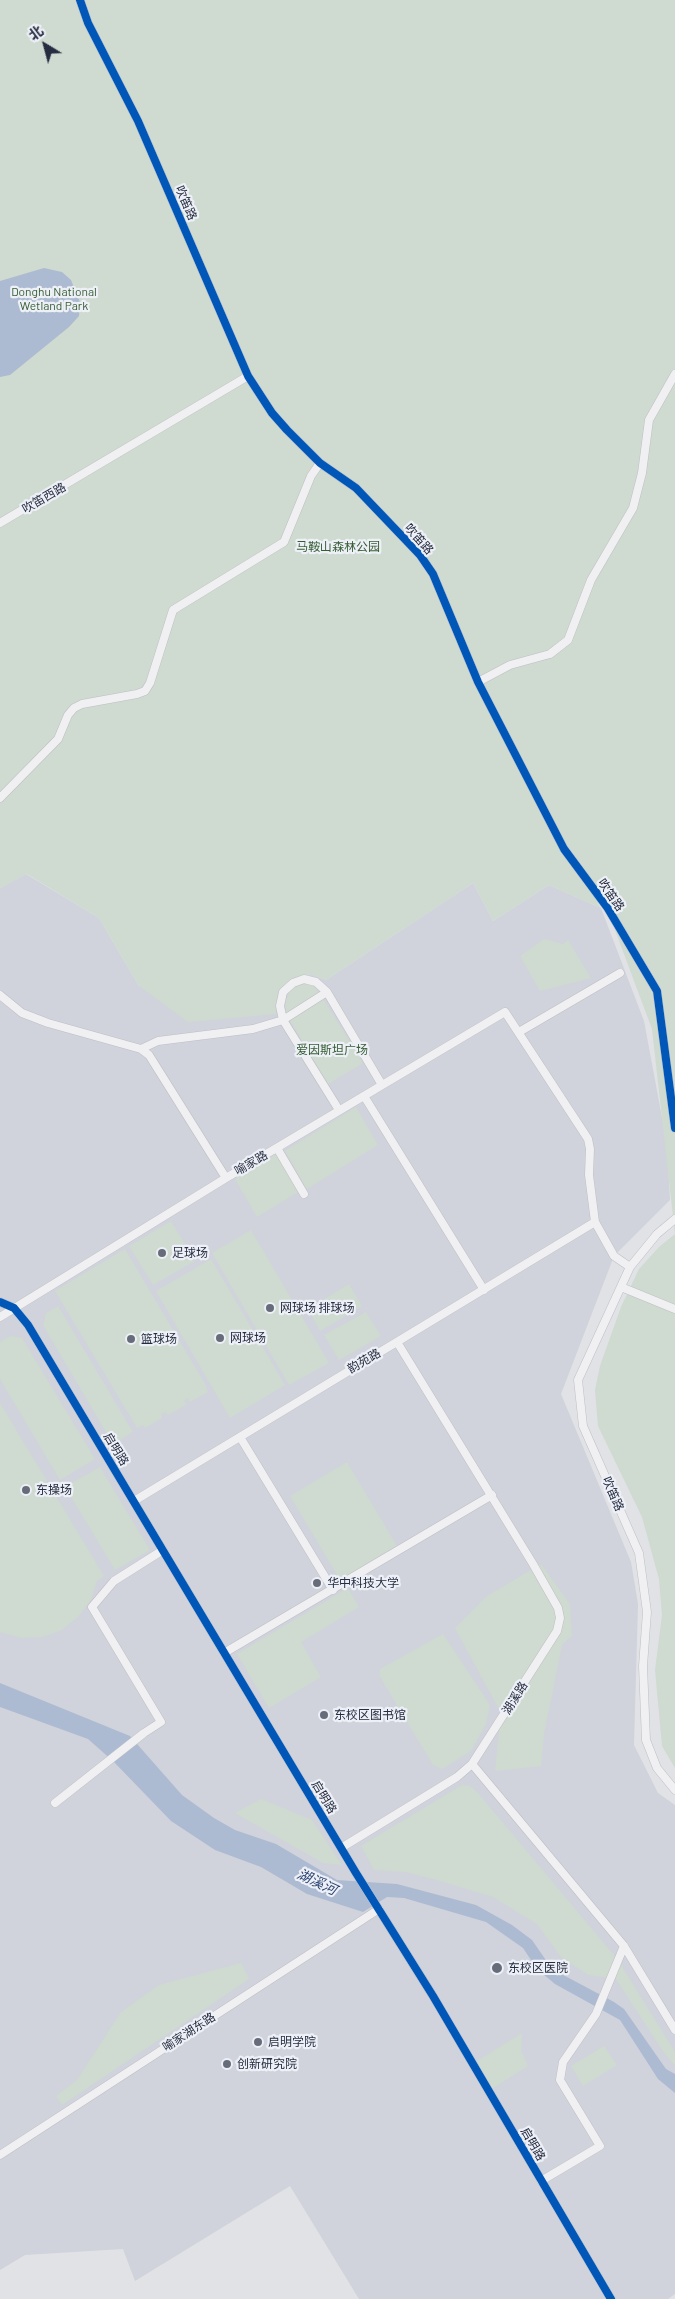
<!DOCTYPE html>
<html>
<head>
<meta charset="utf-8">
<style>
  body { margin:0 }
  #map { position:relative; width:675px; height:2299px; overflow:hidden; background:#e0e2e6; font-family:Barlow,"Noto Sans SC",sans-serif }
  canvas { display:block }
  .north { position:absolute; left:20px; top:20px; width:50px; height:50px; -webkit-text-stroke:4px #edf0f6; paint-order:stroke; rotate:323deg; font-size:14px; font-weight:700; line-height:20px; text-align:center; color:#262d40 }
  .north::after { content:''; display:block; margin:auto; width:18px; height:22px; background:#262d40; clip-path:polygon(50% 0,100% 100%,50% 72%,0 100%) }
</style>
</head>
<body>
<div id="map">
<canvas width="675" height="2299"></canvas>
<div class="north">北</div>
</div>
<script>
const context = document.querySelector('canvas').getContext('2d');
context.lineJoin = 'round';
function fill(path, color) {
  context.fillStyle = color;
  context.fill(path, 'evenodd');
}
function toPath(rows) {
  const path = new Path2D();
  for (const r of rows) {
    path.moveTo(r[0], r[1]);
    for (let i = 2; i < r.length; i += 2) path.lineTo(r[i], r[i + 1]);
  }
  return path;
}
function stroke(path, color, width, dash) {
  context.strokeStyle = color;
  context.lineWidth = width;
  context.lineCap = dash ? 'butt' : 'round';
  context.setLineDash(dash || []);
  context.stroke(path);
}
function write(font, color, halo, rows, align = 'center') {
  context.font = font + ' Barlow,"Noto Sans SC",sans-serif';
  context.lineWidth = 4.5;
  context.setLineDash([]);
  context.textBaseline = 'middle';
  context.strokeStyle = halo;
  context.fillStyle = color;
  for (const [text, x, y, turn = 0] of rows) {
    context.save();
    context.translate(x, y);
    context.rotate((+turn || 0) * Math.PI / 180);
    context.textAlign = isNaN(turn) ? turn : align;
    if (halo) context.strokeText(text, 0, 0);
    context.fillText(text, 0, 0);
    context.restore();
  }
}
fill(toPath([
  [26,874,99,918,139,986,278,993,290,979,311,974,326,980,473,883,493,921,549,885,601,908,644,1021,667,1144,670,1200,614,1256,561,1394,631,1562,638,1604,634,1745,658,1793,675,1805,675,2294,668,2299,359,2299,290,2186,135,2281,123,2249,25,2255,0,2270,0,888]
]), '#d0d3db');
fill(toPath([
  [0,0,675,0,675,1768,662,1746,655,1670,662,1615,659,1579,642,1517,598,1426,595,1390,600,1366,621,1307,639,1269,659,1247,675,1234,652,1029,606,906,597,903,601,908,549,885,493,921,473,883,326,980,311,974,290,979,278,993,276,1014,188,1022,139,986,99,918,27,874,0,888],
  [544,939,563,944,568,940,591,978,540,991,520,956],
  [300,984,312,985,319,992,363,1063,328,1084,286,1014,286,1000,291,990],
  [356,1107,378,1145,307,1189,285,1151],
  [277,1153,300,1191,257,1217,235,1179],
  [171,1221,195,1261,153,1285,129,1246],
  [251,1230,329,1363,289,1385,212,1253],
  [125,1249,207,1387,206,1388,208,1392,190,1402,188,1398,184,1401,186,1405,168,1415,166,1412,161,1414,162,1418,145,1428,143,1425,137,1428,55,1291],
  [211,1259,285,1385,230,1418,156,1291],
  [349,1284,362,1306,320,1331,308,1309],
  [58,1306,133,1432,113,1444,43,1325,46,1313],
  [366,1312,381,1336,339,1360,324,1335],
  [10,1336,22,1338,95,1459,60,1480,0,1379,0,1342],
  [0,1403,104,1576,97,1581,91,1600,78,1617,62,1630,42,1637,22,1638,0,1632],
  [347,1462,397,1546,340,1580,290,1496],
  [100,1467,150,1550,115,1570,65,1487],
  [541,1564,570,1604,572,1636,562,1645,544,1734,541,1766,495,1771,501,1713,455,1628,487,1596],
  [348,1588,359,1607,301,1642,321,1677,269,1708,237,1654],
  [443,1634,490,1705,486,1724,471,1751,442,1769,433,1765,380,1677,380,1669],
  [462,1785,470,1786,478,1793,618,1960,675,2052,675,2066,662,2050,616,1979,588,1975,561,1957,537,1924,493,1897,437,1880,406,1872,374,1870,361,1846],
  [261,1799,312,1820,342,1865,323,1863,235,1813],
  [241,1963,249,1979,62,2105,56,2096,77,2080,121,2012,159,1985],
  [522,2033,521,2050,528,2066,490,2090,474,2063],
  [604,2046,617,2065,583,2086,571,2066]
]), '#cfdad0');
fill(toPath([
  [44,268,62,272,71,280,80,302,79,316,69,327,10,375,0,377,0,281],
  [0,1683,130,1736,182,1795,214,1818,235,1830,276,1844,337,1880,397,1884,476,1905,512,1925,532,1940,552,1969,614,2002,624,2009,666,2069,675,2074,675,2093,658,2079,620,2020,555,1984,537,1969,523,1948,486,1922,404,1898,387,1897,363,1912,307,1894,261,1867,215,1850,171,1821,114,1762,88,1739,0,1707]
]), '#adbbd2');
const minor = toPath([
  [80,0,88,23,138,121,248,376,272,413,287,430,320,463,356,488,420,555,433,574,478,682,564,849,607,907,657,991,675,1128],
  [0,523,248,376],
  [478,682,510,665,550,654,568,640,591,580,633,508,642,473,649,420,675,374],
  [0,798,58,739,68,715,74,708,82,704,137,694,145,691,150,683,173,610,284,542,311,476,320,463],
  [0,995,22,1013,48,1023,141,1049,149,1055,226,1178],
  [519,1032,620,973],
  [141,1049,158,1041,253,1029,283,1020,327,992],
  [364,1096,484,1290],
  [339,1110,283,1020,280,1006,283,992,293,983,304,979,316,982,327,992,382,1085],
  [277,1148,304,1194],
  [675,1219,657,1234,630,1267,578,1380,583,1426,639,1553,647,1612,643,1666,646,1740,657,1768,675,1790],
  [621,1287,675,1309],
  [0,1302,14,1308,28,1325,356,1873,433,1996,611,2299],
  [0,1317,226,1178,505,1012,588,1139,590,1149,589,1175,595,1222,614,1256,630,1267],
  [240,1437,333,1590],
  [134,1501,595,1222],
  [224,1653,492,1495],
  [472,1764,624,1946,675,2030],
  [55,1803,144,1733,161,1722,92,1607,114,1581,163,1550],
  [341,1848,457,1777,472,1764,557,1631,560,1618,558,1608,533,1564,397,1342],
  [0,2155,379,1909],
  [541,2181,600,2146,560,2080,563,2062,596,2014,624,1946]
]);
stroke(minor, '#bdbfc4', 9);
stroke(minor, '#f0f0f2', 8);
stroke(toPath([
  [80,0,88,23,138,121,248,376,272,413,287,430,320,463,356,488,420,555,433,574,478,682,564,849,607,907,657,991,675,1128],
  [0,1302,14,1308,28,1325,356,1873,433,1996,611,2299]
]), '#0057b8', 8);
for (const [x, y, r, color] of [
  [162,1253,5,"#676c7a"],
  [270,1308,5,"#676c7a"],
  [220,1338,5,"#676c7a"],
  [131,1339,5,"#676c7a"],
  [26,1490,5,"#676c7a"],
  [317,1583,5,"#676c7a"],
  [324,1715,5,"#676c7a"],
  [497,1968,6,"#676c7a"],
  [258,2042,5,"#676c7a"],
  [227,2064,5,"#676c7a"]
]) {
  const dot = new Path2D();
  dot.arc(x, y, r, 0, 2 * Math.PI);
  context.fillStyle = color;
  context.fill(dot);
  stroke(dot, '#edf0f6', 2);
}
write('12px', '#262d40', '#edf0f6', [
  ["吹笛路",186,203,67],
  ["吹笛西路",44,498,-30],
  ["吹笛路",419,539,48],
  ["吹笛路",611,895,55],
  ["喻家路",251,1163,-30],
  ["韵苑路",364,1361,-30],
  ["启明路",116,1449,59],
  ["吹笛路",613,1494,67],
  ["湖溪路",515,1698,-58],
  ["启明路",324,1797,59],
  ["喻家湖东路",189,2032,-33],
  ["启明路",533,2144,60]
]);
write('12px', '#365c33', '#edf0f6', [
  ["Donghu National",54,292],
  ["Wetland Park",54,306],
  ["马鞍山森林公园",338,547],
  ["爱因斯坦广场",332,1050]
]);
write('12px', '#262d40', '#edf0f6', [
  ["足球场",172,1253],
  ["网球场 排球场",280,1308],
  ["网球场",230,1338],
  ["篮球场",141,1339],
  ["东操场",36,1490],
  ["华中科技大学",327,1583],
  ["东校区图书馆",334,1715],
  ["东校区医院",508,1968],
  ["启明学院",268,2042],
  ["创新研究院",237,2064]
], 'left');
write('italic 14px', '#2f4775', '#edf0f6', [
  ["湖溪河",317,1882,25]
]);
</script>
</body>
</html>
